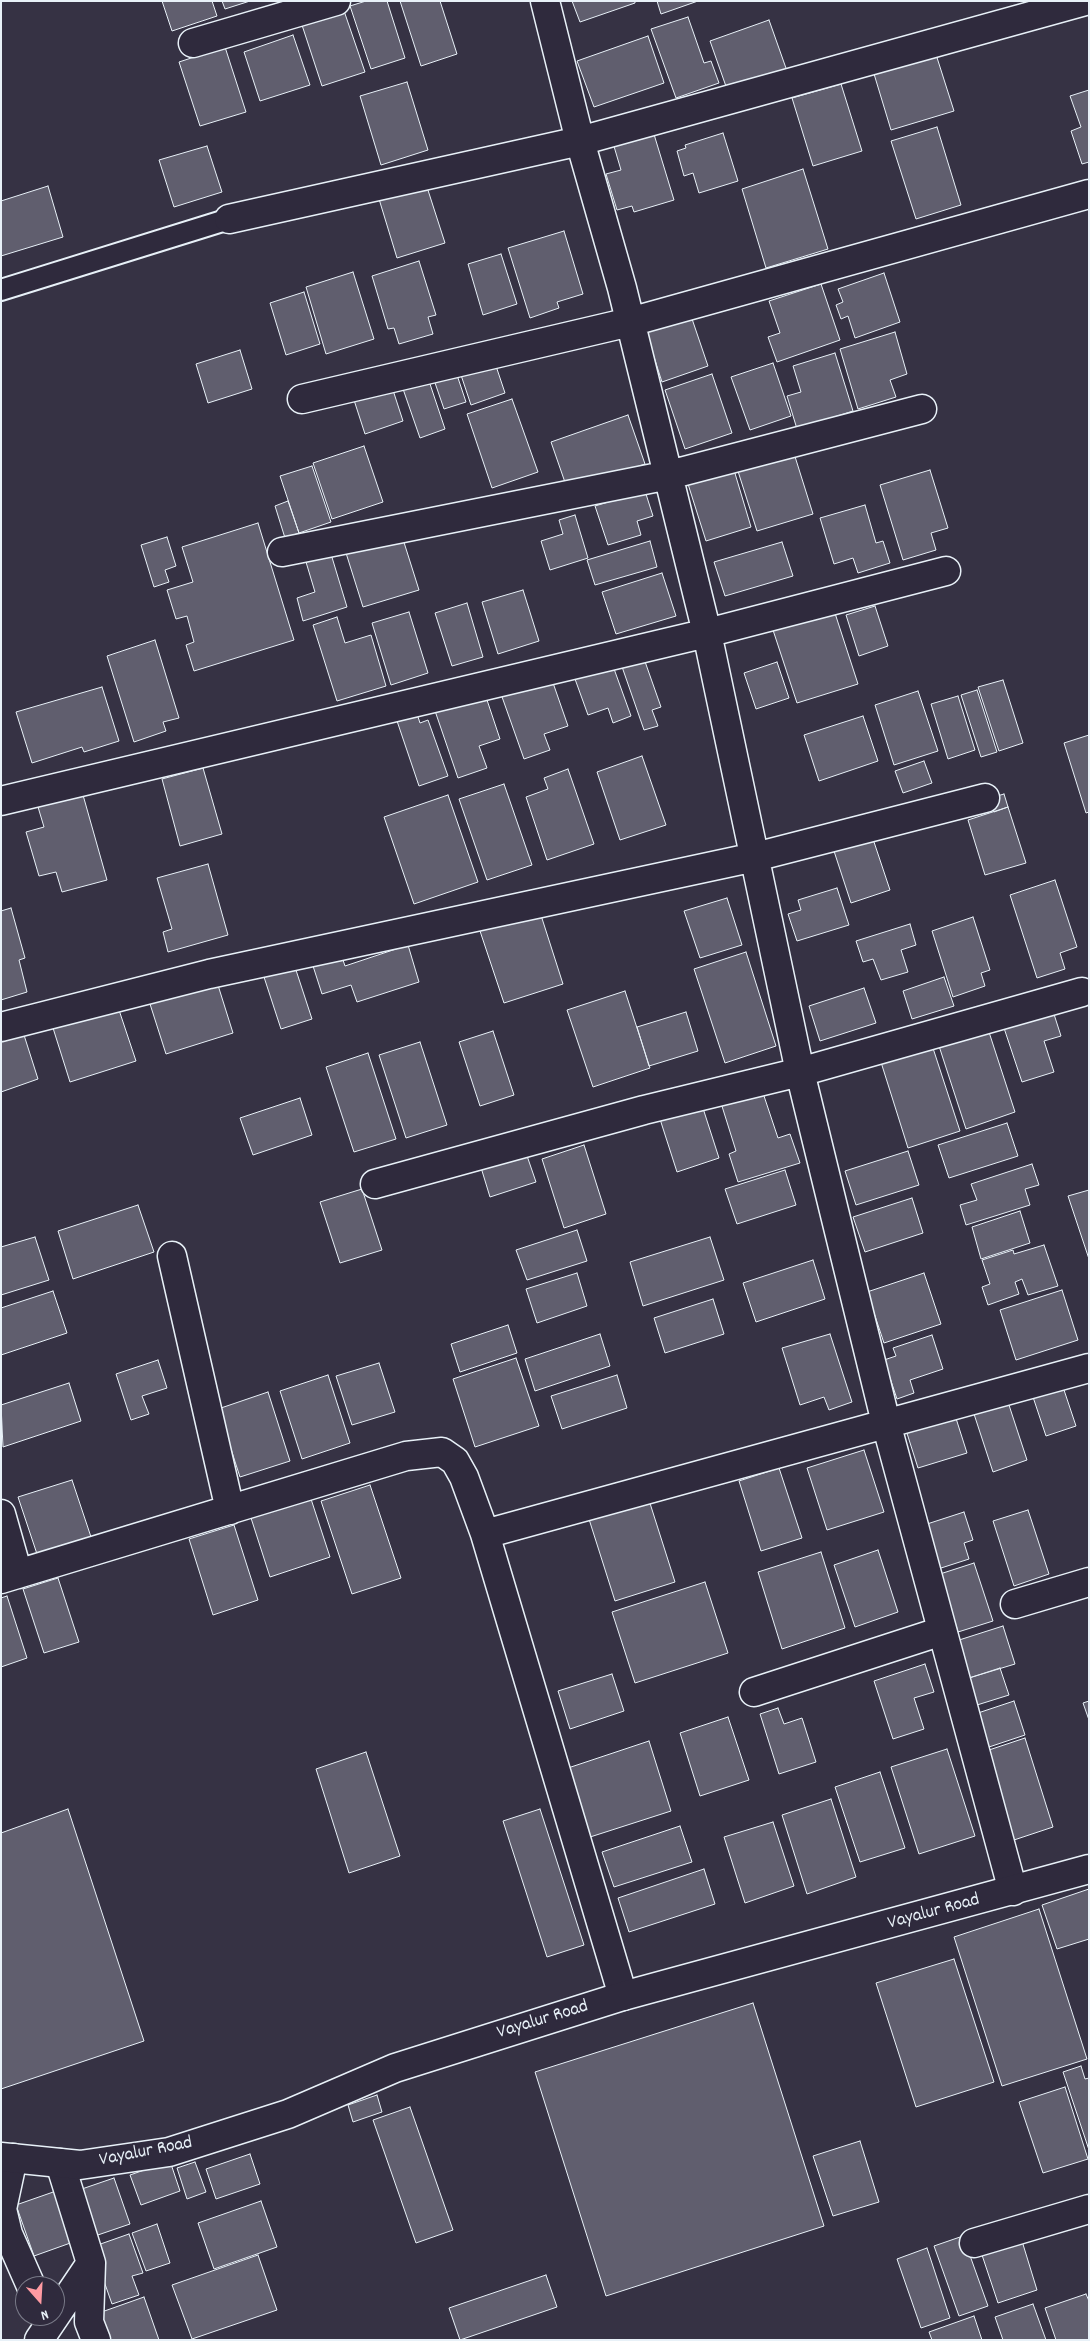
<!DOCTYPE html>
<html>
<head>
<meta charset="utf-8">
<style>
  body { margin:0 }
  #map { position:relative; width:1090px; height:2341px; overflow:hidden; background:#363244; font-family:Dekko,sans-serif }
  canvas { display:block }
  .frame { position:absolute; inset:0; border:2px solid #e8f1f8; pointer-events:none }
  .north { position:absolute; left:15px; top:2276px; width:50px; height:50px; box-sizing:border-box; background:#2f2a3d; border:1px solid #797a88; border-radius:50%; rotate:161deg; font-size:14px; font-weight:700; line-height:20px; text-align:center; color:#e8f1f8 }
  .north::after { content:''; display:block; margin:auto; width:18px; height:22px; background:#ff9aa2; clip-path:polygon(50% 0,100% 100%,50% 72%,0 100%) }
</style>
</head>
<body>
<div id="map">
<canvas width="1090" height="2341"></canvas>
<div class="frame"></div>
<div class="north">N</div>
</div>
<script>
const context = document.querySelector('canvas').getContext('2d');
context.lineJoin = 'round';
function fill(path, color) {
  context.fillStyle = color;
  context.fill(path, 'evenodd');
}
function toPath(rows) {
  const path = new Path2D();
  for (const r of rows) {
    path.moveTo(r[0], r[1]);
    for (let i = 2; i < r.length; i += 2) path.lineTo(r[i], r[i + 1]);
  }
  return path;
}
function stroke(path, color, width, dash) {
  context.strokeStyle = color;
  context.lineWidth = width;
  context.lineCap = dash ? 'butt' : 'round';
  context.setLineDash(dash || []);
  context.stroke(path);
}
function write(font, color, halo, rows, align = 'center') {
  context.font = font + ' Dekko,sans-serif';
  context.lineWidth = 4;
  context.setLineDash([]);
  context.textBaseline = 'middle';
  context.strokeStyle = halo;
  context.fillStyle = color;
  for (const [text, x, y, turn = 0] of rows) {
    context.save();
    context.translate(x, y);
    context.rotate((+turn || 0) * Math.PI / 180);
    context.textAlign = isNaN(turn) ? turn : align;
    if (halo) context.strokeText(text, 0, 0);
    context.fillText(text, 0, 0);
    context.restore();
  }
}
const building = toPath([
  [162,1,212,1,217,16,172,31,162,1],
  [222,1,250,1,225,9,222,1],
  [366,1,387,1,405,58,371,69,350,6,366,1],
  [400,1,440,1,457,54,421,66,400,1],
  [572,1,635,1,635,3,580,22,572,1],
  [657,1,698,1,661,14,657,1],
  [342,5,365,72,322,86,300,19,342,5],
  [688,17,704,63,711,61,719,83,676,98,651,29,688,17],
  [769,20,787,71,728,92,710,41,769,20],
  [293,35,310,85,260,101,244,52,293,35],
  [648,36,664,83,594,107,577,61,648,36],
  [933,45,954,111,891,130,871,64,933,45],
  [225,47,246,112,200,126,179,62,225,47],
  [407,82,428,150,381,165,360,96,407,82],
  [841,84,862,151,813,166,792,98,841,84],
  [1089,90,1089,162,1082,164,1071,131,1081,127,1070,96,1089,90],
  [937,127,961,205,916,219,891,141,937,127],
  [653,131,674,200,634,212,632,206,617,210,606,174,621,170,613,143,653,131],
  [723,133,738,181,699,193,693,173,684,176,677,151,686,148,685,145,723,133],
  [207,146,222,192,174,207,159,160,207,146],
  [803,169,828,249,766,268,742,189,803,169],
  [426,184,445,243,397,258,379,199,426,184],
  [48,186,63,237,1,256,1,201,48,186],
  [564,231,583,294,557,302,559,308,530,318,508,248,564,231],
  [501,254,517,304,483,315,468,264,501,254],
  [419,261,436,315,428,317,433,334,399,344,394,328,388,329,372,276,419,261],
  [353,272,374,339,326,354,306,287,353,272],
  [884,273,900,322,855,338,848,316,841,319,836,305,843,302,838,289,884,273],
  [821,284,840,340,777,362,768,337,780,333,769,301,821,284],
  [304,292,320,344,286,355,270,303,304,292],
  [688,307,708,366,662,382,643,323,688,307],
  [895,332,907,374,890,380,896,397,858,409,840,349,895,332],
  [240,350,252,389,208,403,196,364,240,350],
  [835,353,853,411,797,429,787,396,801,392,793,366,835,353],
  [493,357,505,393,471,405,459,369,493,357],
  [773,363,791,416,750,430,731,377,773,363],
  [455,369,466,402,444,409,433,377,455,369],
  [712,374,732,433,685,449,665,390,712,374],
  [428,378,445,429,420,438,402,386,428,378],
  [391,384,403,421,365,434,353,397,391,384],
  [512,399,538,472,492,488,467,414,512,399],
  [628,415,645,464,568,491,551,442,628,415],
  [364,446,383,502,332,519,313,463,364,446],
  [792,447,813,514,757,531,736,465,792,447],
  [312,466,331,522,299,533,280,476,312,466],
  [734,470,751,527,706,541,688,484,734,470],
  [930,470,948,528,931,533,936,550,903,560,880,485,930,470],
  [645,491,653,516,637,521,641,535,608,545,595,506,645,491],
  [288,501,299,533,285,538,275,506,288,501],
  [865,505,876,543,883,541,890,563,858,573,853,558,834,564,820,518,865,505],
  [575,515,588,558,550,570,541,541,563,534,559,520,575,515],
  [258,523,294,640,194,671,186,645,194,642,187,616,176,619,167,590,193,582,182,547,258,523],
  [402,536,419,590,363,607,346,553,402,536],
  [167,537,176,566,165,570,169,582,154,587,141,545,167,537],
  [650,541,657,567,595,585,587,560,650,541],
  [782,542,793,576,725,596,714,562,782,542],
  [331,554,347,607,303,621,297,598,315,592,306,562,331,554],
  [662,573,676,616,616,634,602,592,662,573],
  [523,590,539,641,498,654,482,602,523,590],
  [467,603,483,657,452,666,435,613,467,603],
  [832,604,858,684,797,703,771,624,832,604],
  [875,606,888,646,859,656,846,615,875,606],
  [409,612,428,673,391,685,372,623,409,612],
  [337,617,345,643,371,635,386,686,337,701,313,625,337,617],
  [155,640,179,718,163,722,166,731,134,742,107,656,155,640],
  [642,653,661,707,652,710,658,726,644,730,620,661,642,653],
  [777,662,789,698,756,709,744,673,777,662],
  [613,666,631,716,613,723,608,708,588,715,575,679,613,666],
  [551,677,568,726,544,734,550,750,524,759,501,694,551,677],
  [1003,680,1023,743,999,751,978,687,1003,680],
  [102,687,119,741,84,752,82,747,32,763,16,712,102,687],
  [483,688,500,739,479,746,487,768,458,778,433,705,483,688],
  [977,690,997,752,981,757,961,695,977,690],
  [918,691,938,751,894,765,875,705,918,691],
  [958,696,975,750,948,759,931,704,958,696],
  [415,708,420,723,428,720,448,776,419,786,395,715,415,708],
  [863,716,878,761,819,781,804,735,863,716],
  [1089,735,1089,812,1086,813,1064,743,1089,735],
  [642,756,666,825,620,840,597,772,642,756],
  [924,761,932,783,903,793,895,771,924,761],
  [203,768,222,834,180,846,162,779,203,768],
  [568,769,594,844,547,860,526,797,548,789,544,778,568,769],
  [504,784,532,865,487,880,459,799,504,784],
  [1004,794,1008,807,994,812,990,798,1004,794],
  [83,795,107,880,62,892,56,872,39,876,26,832,44,827,38,807,83,795],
  [448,795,478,882,414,904,384,817,448,795],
  [1008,807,1026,863,985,875,968,820,1008,807],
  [871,833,890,890,851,903,832,845,871,833],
  [208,864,228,935,168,952,163,932,172,929,157,878,208,864],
  [1055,880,1077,947,1060,953,1065,969,1037,978,1010,895,1055,880],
  [837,888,849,925,797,941,788,914,801,910,798,900,837,888],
  [727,898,742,945,700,958,684,911,727,898],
  [11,908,25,958,19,960,27,992,1,1000,1,911,11,908],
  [539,909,563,984,504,1003,479,928,539,909],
  [973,917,990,970,981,973,985,986,953,997,932,931,973,917],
  [910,924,916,945,901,950,908,972,881,980,873,959,863,962,856,941,910,924],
  [408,945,419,982,357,1002,351,985,322,994,313,966,342,957,345,966,408,945],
  [746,952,776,1046,725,1063,694,969,746,952],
  [294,964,312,1019,281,1029,263,974,294,964],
  [944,977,954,1006,912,1019,903,991,944,977],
  [217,982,233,1033,166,1054,150,1004,217,982],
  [864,988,876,1023,820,1041,809,1006,864,988],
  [625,991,650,1068,593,1087,567,1010,625,991],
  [118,1007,136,1061,70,1082,53,1028,118,1007],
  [1052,1008,1061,1036,1044,1041,1054,1072,1022,1082,1003,1025,1052,1008],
  [686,1012,698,1051,649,1066,637,1027,686,1012],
  [988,1029,1015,1112,966,1129,939,1046,988,1029],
  [493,1031,514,1095,480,1106,459,1042,493,1031],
  [24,1035,38,1079,1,1092,1,1042,24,1035],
  [420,1042,447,1125,406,1138,379,1055,420,1042],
  [931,1042,960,1131,908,1148,880,1059,931,1042],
  [368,1053,396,1139,354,1152,326,1067,368,1053],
  [762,1090,778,1138,790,1134,800,1163,738,1182,729,1154,736,1151,721,1103,762,1090],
  [300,1098,312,1135,253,1155,240,1118,300,1098],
  [701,1102,719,1158,677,1172,659,1116,701,1102],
  [1007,1123,1018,1156,949,1178,938,1145,1007,1123],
  [584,1145,606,1214,564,1228,542,1159,584,1145],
  [524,1147,536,1182,490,1197,479,1161,524,1147],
  [908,1151,919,1185,856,1205,845,1171,908,1151],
  [1032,1164,1039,1185,1025,1189,1030,1205,966,1225,960,1205,977,1200,971,1184,1032,1164],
  [785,1170,796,1205,737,1224,725,1189,785,1170],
  [362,1189,382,1250,340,1263,320,1202,362,1189],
  [1089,1190,1089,1259,1068,1196,1089,1190],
  [912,1198,923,1233,865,1252,853,1217,912,1198],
  [138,1205,154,1252,73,1279,58,1231,138,1205],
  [1020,1211,1030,1243,981,1259,972,1227,1020,1211],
  [577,1230,587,1261,527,1280,516,1250,577,1230],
  [35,1237,49,1280,1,1295,1,1247,35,1237],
  [710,1237,724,1280,643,1306,630,1262,710,1237],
  [1044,1245,1058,1286,1028,1295,1022,1279,1015,1282,1019,1294,988,1305,982,1287,990,1284,982,1260,1013,1250,1014,1254,1044,1245],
  [813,1260,825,1299,756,1322,743,1283,813,1260],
  [577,1273,587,1306,537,1323,526,1289,577,1273],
  [924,1273,941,1324,884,1343,867,1292,924,1273],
  [1062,1290,1078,1340,1016,1360,1000,1310,1062,1290],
  [53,1291,67,1333,1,1355,1,1308,53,1291],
  [713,1299,724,1334,665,1353,654,1318,713,1299],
  [508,1325,517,1353,460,1372,451,1344,508,1325],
  [600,1334,610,1366,535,1391,525,1359,600,1334],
  [830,1334,852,1402,829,1410,824,1397,800,1405,782,1348,830,1334],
  [932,1335,943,1369,910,1380,914,1393,897,1399,884,1360,896,1356,893,1348,932,1335],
  [516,1358,539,1426,475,1447,453,1379,516,1358],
  [158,1360,167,1388,142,1396,149,1414,131,1420,116,1374,158,1360],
  [379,1363,395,1412,352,1425,336,1376,379,1363],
  [328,1375,350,1443,302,1459,280,1391,328,1375],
  [617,1375,627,1408,562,1429,551,1396,617,1375],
  [69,1383,81,1421,3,1447,1,1405,69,1383],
  [1062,1384,1076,1426,1046,1436,1032,1394,1062,1384],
  [268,1392,290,1461,240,1477,218,1409,268,1392],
  [1007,1399,1027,1460,993,1472,973,1411,1007,1399],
  [954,1412,967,1453,918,1468,905,1427,954,1412],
  [864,1450,884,1512,827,1530,807,1468,864,1450],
  [779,1468,802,1538,761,1551,739,1481,779,1468],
  [72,1480,91,1537,37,1554,18,1497,72,1480],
  [370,1485,401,1578,352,1594,321,1501,370,1485],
  [648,1497,675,1582,615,1601,588,1516,648,1497],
  [311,1499,330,1557,270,1577,251,1518,311,1499],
  [1028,1510,1049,1574,1014,1586,993,1521,1028,1510],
  [964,1512,973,1540,964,1543,969,1559,938,1569,924,1525,964,1512],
  [234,1525,258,1600,213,1615,189,1539,234,1525],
  [878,1550,898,1612,855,1627,834,1565,878,1550],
  [821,1552,845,1628,782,1649,758,1572,821,1552],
  [974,1563,993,1621,958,1632,940,1574,974,1563],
  [58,1578,79,1642,44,1653,23,1589,58,1578],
  [705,1582,728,1653,635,1683,612,1612,705,1582],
  [7,1596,27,1658,1,1667,1,1598,7,1596],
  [1003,1626,1015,1664,969,1678,956,1641,1003,1626],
  [925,1664,934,1692,914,1698,924,1729,893,1739,874,1681,925,1664],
  [1000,1668,1009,1695,977,1705,969,1678,1000,1668],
  [612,1674,624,1711,570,1729,558,1691,612,1674],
  [1014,1701,1025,1735,989,1747,978,1713,1014,1701],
  [1089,1701,1089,1720,1083,1703,1089,1701],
  [778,1708,784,1724,802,1718,816,1762,779,1774,760,1714,778,1708],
  [728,1717,749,1780,700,1796,680,1733,728,1717],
  [1025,1738,1053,1827,1011,1841,983,1752,1025,1738],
  [649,1741,671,1811,587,1838,565,1769,649,1741],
  [947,1749,975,1836,919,1854,891,1767,947,1749],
  [366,1752,400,1856,349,1873,316,1769,366,1752],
  [880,1772,905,1848,860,1862,835,1787,880,1772],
  [831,1799,856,1877,807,1894,782,1815,831,1799],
  [68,1809,144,2041,1,2089,1,1833,68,1809],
  [540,1809,584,1945,547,1957,503,1821,540,1809],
  [773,1822,794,1886,745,1903,724,1837,773,1822],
  [680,1826,692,1862,614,1887,602,1852,680,1826],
  [704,1869,715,1904,629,1932,618,1898,704,1869],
  [1089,1889,1089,1939,1057,1949,1042,1905,1089,1889],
  [1039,1909,1087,2059,1002,2086,954,1937,1039,1909],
  [954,1959,994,2082,916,2107,876,1983,954,1959],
  [753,2003,824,2226,606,2296,535,2072,753,2003],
  [1081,2066,1085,2079,1089,2078,1089,2150,1063,2072,1081,2066],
  [1065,2087,1088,2159,1043,2173,1019,2102,1065,2087],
  [377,2095,382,2112,353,2122,348,2105,377,2095],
  [410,2107,453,2230,416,2243,373,2120,410,2107],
  [860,2141,879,2202,833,2216,813,2156,860,2141],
  [250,2154,260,2184,216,2199,206,2169,250,2154],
  [170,2161,180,2191,141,2205,130,2175,170,2161],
  [195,2162,206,2192,187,2199,177,2168,195,2162],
  [114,2178,130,2224,92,2237,76,2191,114,2178],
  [59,2190,76,2241,34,2256,16,2205,59,2190],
  [261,2201,277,2247,214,2269,198,2223,261,2201],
  [157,2224,170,2263,146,2271,132,2233,157,2224],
  [129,2234,143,2273,132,2276,139,2295,112,2304,92,2247,129,2234],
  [963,2236,988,2306,959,2316,934,2246,963,2236],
  [1022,2241,1037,2290,998,2303,982,2255,1022,2241],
  [927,2248,950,2318,921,2328,897,2259,927,2248],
  [258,2255,277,2310,192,2339,172,2285,258,2255],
  [546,2275,557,2307,460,2340,449,2308,546,2275],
  [1086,2294,1089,2301,1089,2340,1056,2340,1045,2308,1086,2294],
  [144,2297,159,2340,105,2340,96,2314,144,2297],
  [1033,2304,1046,2340,1003,2340,995,2317,1033,2304],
  [974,2316,982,2340,932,2340,929,2332,974,2316]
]);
fill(building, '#605e6e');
stroke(building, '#e8f1f8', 1);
const lane = toPath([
  [1,290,229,219]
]);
const street = toPath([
  [545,1,580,141,622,288,707,633,800,1072,886,1423,1013,1891],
  [193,43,336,1],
  [229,219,580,141,1085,1],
  [302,399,630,322,1089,194],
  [282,552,669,475,922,409],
  [1,801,707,633,946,571],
  [1,1027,209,974,755,857,985,798],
  [375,1184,644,1110,800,1072,1082,992],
  [172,1256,230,1510],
  [1,1514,18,1574],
  [1,1579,406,1456,442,1452,455,1461,464,1477,485,1534],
  [1015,1604,1089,1582],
  [754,1692,942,1631],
  [623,1996,485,1534,1089,1368],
  [13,2158,2,2209,8,2234,31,2286],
  [974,2243,1089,2209],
  [91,2263,89,2322,96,2340],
  [39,2340,91,2263,60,2163]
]);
const secondary = toPath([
  [1,2157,80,2165,169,2152,288,2114,395,2068,623,1996,1089,1869]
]);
stroke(lane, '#e8f1f8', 24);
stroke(street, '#e8f1f8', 31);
stroke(secondary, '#e8f1f8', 31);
stroke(lane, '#2f2a3d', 20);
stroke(street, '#2f2a3d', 28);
stroke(secondary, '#2f2a3d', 28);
write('19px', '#e8f1f8', '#2f2a3d', [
  ["Vayalur Road",934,1913,-15],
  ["Vayalur Road",543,2021,-17],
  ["Vayalur Road",146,2153,-11]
]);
</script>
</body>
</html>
